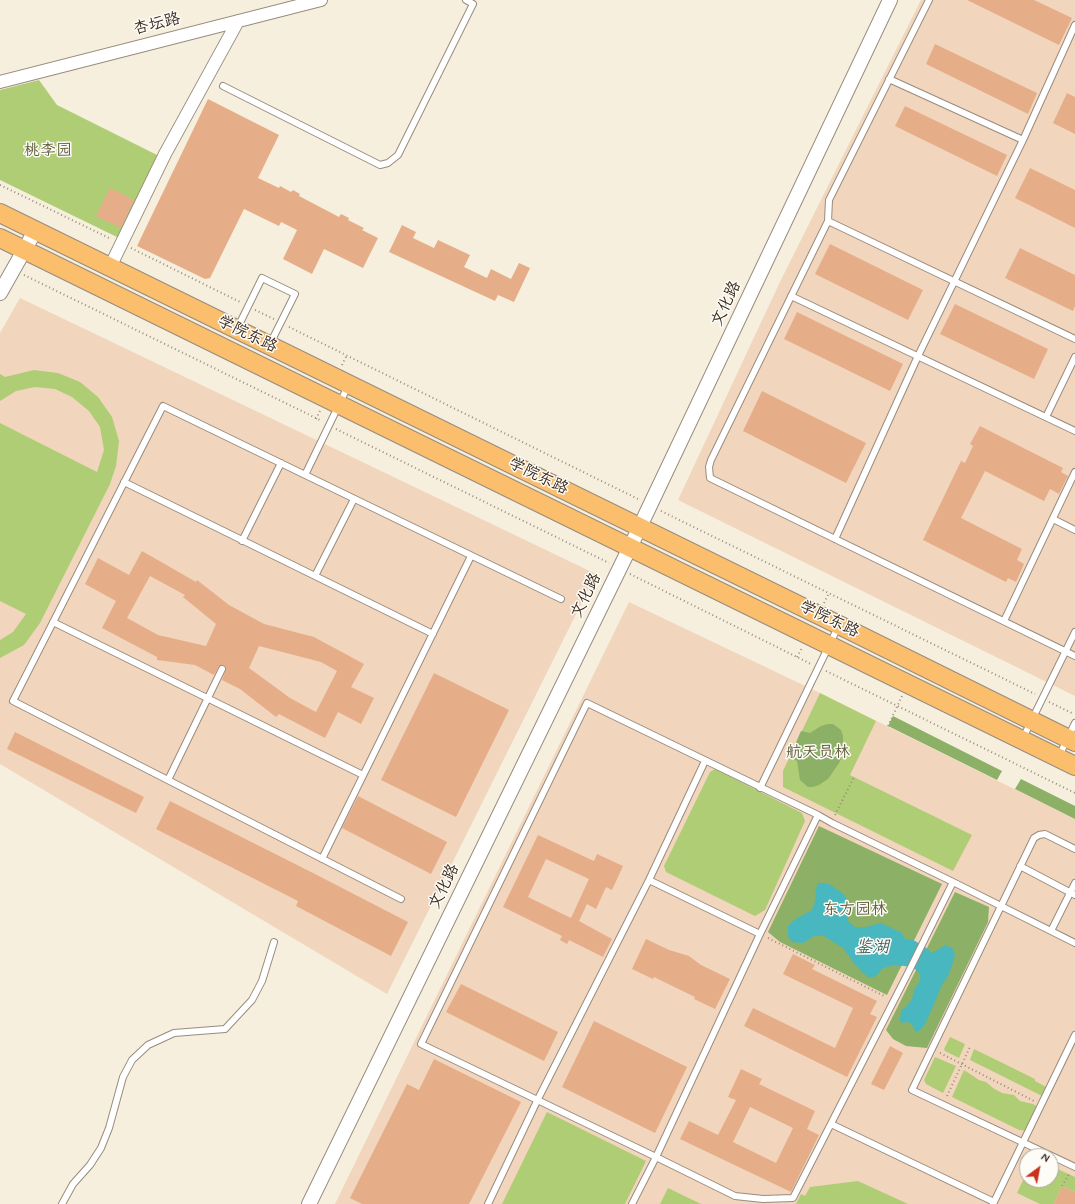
<!DOCTYPE html>
<html>
<head>
<meta charset="utf-8">
<style>
  body { margin:0 }
  #map { position:relative; width:1075px; height:1204px; overflow:hidden; background:#f6efdd; font-family:Mynerve,sans-serif }
  canvas { display:block }
  .north { position:absolute; left:1019px; top:1148px; width:40px; height:40px; box-sizing:border-box; background:#fdfcf7; border:1px solid #afa8a0; border-radius:50%; rotate:32deg; font-size:11px; font-weight:700; line-height:16px; text-align:center; color:#3b2a1e }
  .north::after { content:''; display:block; margin:auto; width:14px; height:18px; background:#c8321e; clip-path:polygon(50% 0,100% 100%,50% 72%,0 100%) }
</style>
</head>
<body>
<div id="map">
<canvas width="1075" height="1204"></canvas>
<div class="north">N</div>
</div>
<script>
const context = document.querySelector('canvas').getContext('2d');
context.lineJoin = 'round';
function fill(path, color) {
  context.fillStyle = color;
  context.fill(path, 'evenodd');
}
function toPath(rows) {
  const path = new Path2D();
  for (const r of rows) {
    path.moveTo(r[0], r[1]);
    for (let i = 2; i < r.length; i += 2) path.lineTo(r[i], r[i + 1]);
  }
  return path;
}
function stroke(path, color, width, dash) {
  context.strokeStyle = color;
  context.lineWidth = width;
  context.lineCap = dash ? 'butt' : 'round';
  context.setLineDash(dash || []);
  context.stroke(path);
}
function write(font, color, halo, rows, align = 'center') {
  context.font = font + ' Mynerve,"LXGW WenKai TC",sans-serif';
  context.lineWidth = 3;
  context.setLineDash([]);
  context.textBaseline = 'middle';
  context.strokeStyle = halo;
  context.fillStyle = color;
  for (const [text, x, y, turn = 0] of rows) {
    context.save();
    context.translate(x, y);
    context.rotate((+turn || 0) * Math.PI / 180);
    context.textAlign = isNaN(turn) ? turn : align;
    if (halo) context.strokeText(text, 0, 0);
    context.fillText(text, 0, 0);
    context.restore();
  }
}
fill(toPath([
  [921,0,1075,0,1075,696,678,500,779,284],
  [20,298,596,574,387,994,0,764,0,333],
  [629,602,820,693,1075,819,1075,1204,335,1204],
  [1027,1156,1051,1156,1051,1180,1027,1180]
]), '#f1d5bd');
fill(toPath([
  [39,80,57,105,159,156,119,238,0,180,0,90],
  [34,370,58,373,80,382,98,397,112,417,119,441,116,466,110,484,40,623,24,645,0,658,0,640,13,632,26,614,0,601,0,423,97,472,104,450,100,427,89,411,72,397,55,389,35,387,16,391,0,401,0,374,5,377],
  [820,693,876,721,850,775,972,835,953,871,783,787,783,771],
  [715,769,802,813,805,821,765,910,755,916,666,872,664,866,710,772],
  [950,1037,965,1044,959,1058,945,1051,944,1049],
  [974,1049,1035,1079,1035,1081,1052,1090,1048,1099,970,1060],
  [935,1057,956,1066,943,1093,926,1084,924,1080],
  [964,1070,979,1080,986,1082,993,1088,1002,1093,1014,1095,1020,1101,1033,1104,1036,1106,1043,1109,1033,1130,1030,1131,1019,1130,952,1097],
  [547,1112,646,1161,625,1204,502,1204],
  [1051,1166,1075,1177,1075,1192,1062,1186,1054,1204,1040,1204,1017,1193,1027,1172,1027,1180,1051,1180],
  [858,1181,908,1204,796,1204,801,1194,805,1196,810,1187],
  [668,1188,701,1204,660,1204]
]), '#afcd74');
fill(toPath([
  [893,716,1002,771,997,780,888,726],
  [828,724,833,724,841,730,843,736,843,755,839,763,828,779,819,785,813,787,808,787,800,780,797,761,790,756,801,731,810,733,821,726],
  [1021,779,1075,806,1075,819,1015,789],
  [819,826,942,884,887,995,780,942,768,932],
  [955,892,989,907,988,922,927,1048,906,1046,893,1039,886,1030]
]), '#8bb066');
fill(toPath([
  [818,883,827,883,841,892,846,897,848,905,847,914,848,921,855,927,866,927,881,923,902,933,905,939,913,940,924,946,932,953,946,945,953,949,955,955,949,974,942,985,927,1020,923,1027,917,1032,914,1030,912,1024,908,1022,901,1023,900,1018,901,1011,906,1007,912,999,914,990,920,981,920,974,915,969,905,966,894,965,883,968,876,976,869,978,862,972,854,963,843,948,824,936,814,936,803,943,792,942,788,936,788,926,794,920,812,910,815,901,816,890]
]), '#48b7c0');
fill(toPath([
  [967,0,1034,0,1072,18,1059,45],
  [935,44,1037,93,1028,114,926,64],
  [1067,93,1075,97,1075,134,1053,123],
  [208,99,279,135,258,178,279,188,280,186,291,192,293,190,300,194,299,196,339,217,341,214,349,218,348,220,364,228,362,230,378,238,363,268,324,249,312,274,283,259,297,230,281,222,279,226,244,209,210,278,205,279,137,246],
  [905,106,1007,155,997,176,895,126],
  [1030,168,1075,190,1075,228,1015,198],
  [110,188,134,200,121,228,96,216],
  [402,225,416,232,413,238,434,248,438,240,470,255,464,267,487,278,491,269,511,279,519,263,530,268,514,302,498,295,495,301,389,252],
  [830,244,923,290,908,320,815,274],
  [1020,248,1075,275,1075,306,1073,311,1005,278],
  [955,304,1048,349,1034,379,940,334],
  [797,312,903,364,890,391,784,339],
  [762,391,866,443,846,483,743,431],
  [980,426,1063,468,1061,472,1068,476,1059,494,1050,489,1044,501,985,471,961,518,1022,549,1017,560,1024,564,1016,582,1008,578,1006,582,923,540,961,461,965,463,973,446,970,444],
  [142,551,196,582,197,580,229,605,264,624,314,637,364,664,351,687,374,698,361,724,338,712,325,738,279,714,276,717,240,689,222,680,226,669,224,665,219,666,214,675,195,665,157,660,157,657,102,628,116,601,85,584,98,558,129,575],
  [150,576,185,595,183,597,216,624,206,646,158,635,127,618],
  [259,646,321,662,337,671,316,712,290,698,249,668],
  [434,673,509,710,456,817,381,780],
  [15,732,144,797,136,813,7,749],
  [358,796,447,842,431,874,342,828],
  [170,801,313,873,408,922,391,956,296,906,298,901,156,829],
  [538,835,594,861,597,854,623,866,612,890,606,887,596,909,587,904,579,921,612,939,603,957,569,940,567,944,560,940,562,936,503,907],
  [546,859,589,879,571,918,528,897],
  [646,939,669,950,689,956,701,965,730,979,715,1009,694,999,695,997,654,977,653,979,632,969],
  [793,954,815,965,812,969,877,1001,870,1014,877,1017,847,1077,744,1026,753,1008,835,1048,853,1008,783,974],
  [461,984,558,1032,544,1061,446,1012],
  [594,1021,687,1067,655,1133,562,1087],
  [890,1046,903,1053,884,1090,871,1084],
  [434,1059,521,1102,469,1204,362,1204,350,1198,407,1084,419,1090],
  [741,1069,762,1079,759,1084,815,1111,807,1129,819,1135,791,1192,680,1139,689,1121,718,1135,736,1100,728,1097],
  [750,1107,793,1128,776,1163,733,1142],
  [1062,1186,1075,1192,1075,1204,1054,1204]
]), '#e6ae88');
const service = toPath([
  [929,0,829,200,828,221,711,460,709,467,710,478,1075,656],
  [889,79,1023,140],
  [223,86,380,165,388,163,398,155,473,4,466,0],
  [828,221,1075,339],
  [791,296,1075,431],
  [237,329,262,278,295,294,270,344],
  [1046,417,1075,357],
  [305,475,348,386],
  [124,482,433,634],
  [1053,519,1075,530],
  [835,539,918,356,1023,140,1075,25],
  [242,541,281,463],
  [315,576,354,499],
  [1004,621,1075,472],
  [53,622,363,775],
  [1023,738,1075,632],
  [1059,756,1075,723],
  [168,780,222,669],
  [760,788,838,627],
  [1075,849,1045,834,1039,835,1034,838,912,1090,1075,1167],
  [322,859,471,556],
  [1020,866,1075,895],
  [649,880,760,934],
  [953,882,908,973,793,1198,763,1199,735,1196,656,1157,421,1044,587,703,818,815,832,823,953,882,1075,943],
  [401,899,13,701,163,406,561,599],
  [1051,931,1075,883],
  [831,1124,994,1202],
  [62,1204,73,1184,90,1165,101,1148,109,1128,123,1077,132,1060,148,1045,174,1033,225,1029,252,1000,262,981,274,942],
  [488,1204,538,1099,649,880,705,761],
  [632,1204,656,1157,760,934,818,815],
  [993,1204,1075,1035]
]);
const minor = toPath([
  [0,82,321,0],
  [110,267,165,154,238,21]
]);
const tertiary = toPath([
  [0,293,35,231],
  [309,1204,635,537,890,0]
]);
const primary = toPath([
  [0,213,839,625,1075,742],
  [0,238,1075,766]
]);
stroke(service, '#988c7e', 8);
stroke(minor, '#988c7e', 14);
stroke(tertiary, '#988c7e', 16);
stroke(primary, '#988c7e', 20);
stroke(toPath([
  [0,185,111,239],
  [131,248,240,302],
  [24,275,322,421],
  [255,310,274,319],
  [289,327,640,500],
  [342,365,347,355],
  [316,419,320,411],
  [336,429,609,563],
  [661,511,1035,694],
  [630,574,811,664],
  [824,603,829,593],
  [797,657,802,648],
  [826,671,1075,793],
  [1049,702,1074,714],
  [888,726,902,696],
  [835,815,854,777],
  [768,938,886,997],
  [940,1053,1034,1101],
  [947,1096,970,1047],
  [1062,1186,1069,1174]
]), '#988c7e', 2, [1, 3]);
stroke(service, '#fff', 6);
stroke(minor, '#fff', 12);
stroke(tertiary, '#fff', 14);
stroke(primary, '#fabe6d', 18);
write('16px', '#3b2a1e', '#fdfcf7', [
  ["杏坛路",157,25,-14],
  ["文化路",727,304,-65],
  ["学院东路",247,335,26],
  ["学院东路",538,477,26],
  ["文化路",587,596,-64],
  ["学院东路",829,620,26],
  ["文化路",445,887,-64]
]);
write('16px', '#5e5b38', '#fdfcf7', [
  ["桃李园",48,152],
  ["航天员林",818,754],
  ["东方园林",855,911]
]);
write('italic 17px', '#40625f', '#fdfcf7', [
  ["鉴湖",872,948]
]);
</script>
</body>
</html>
